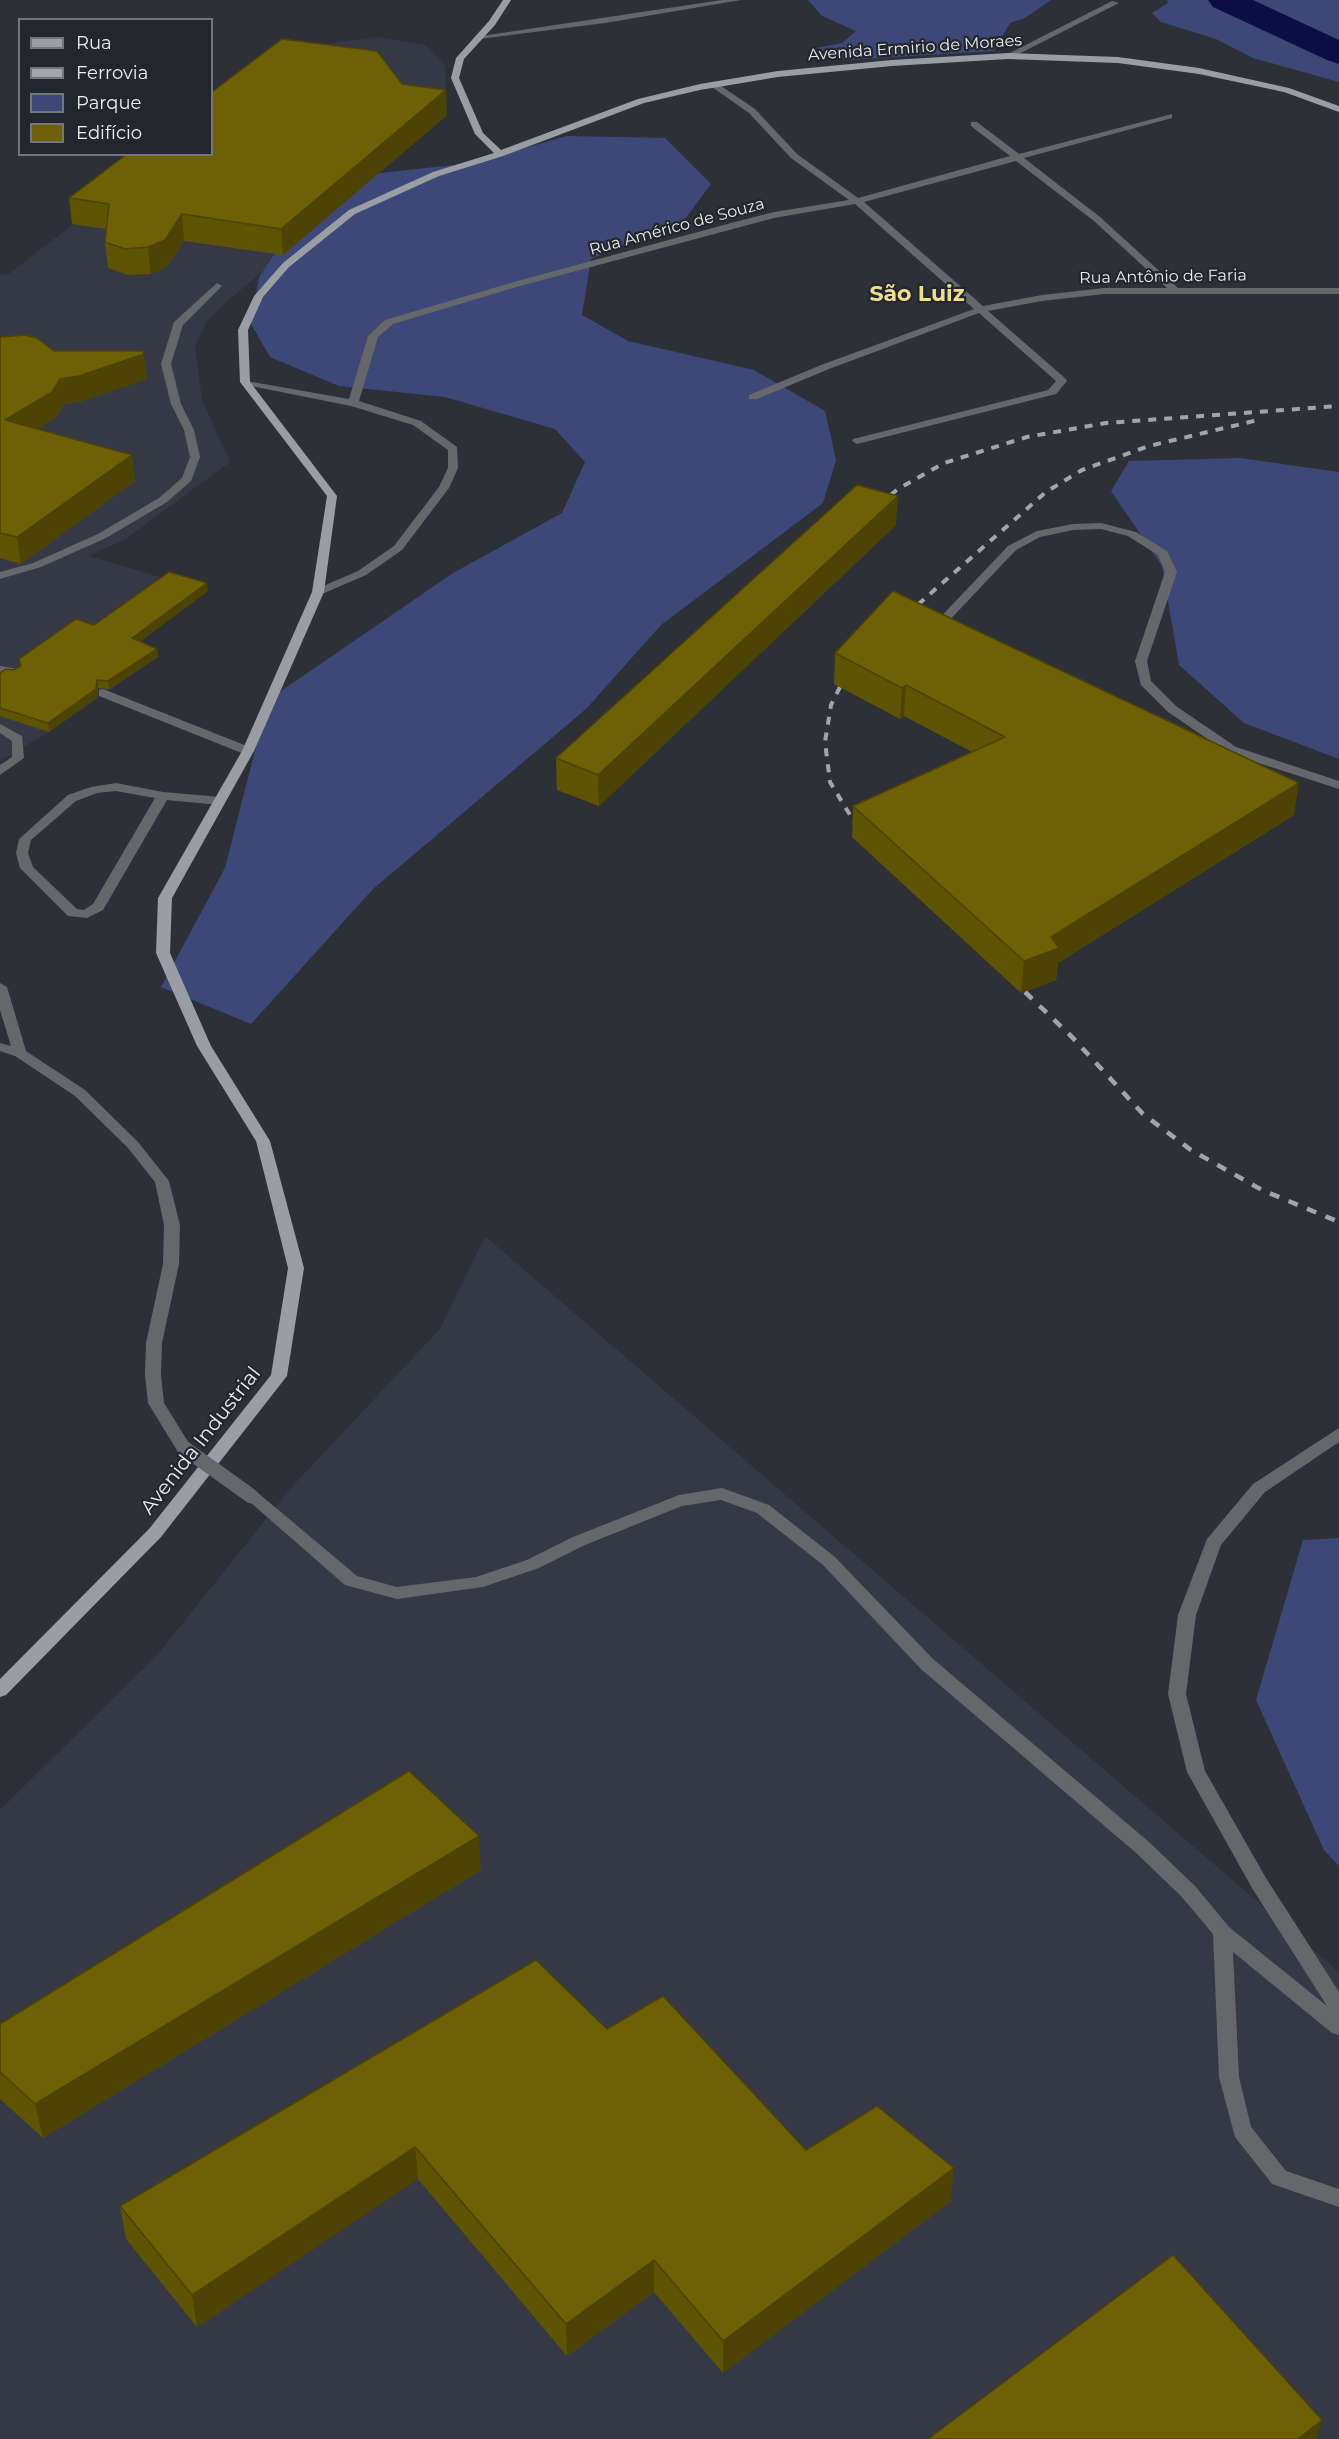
<!DOCTYPE html>
<html>
<head>
<meta charset="utf-8">
<style>
  body { margin:0 }
  #map { position:relative; width:1339px; height:2439px; overflow:hidden; background:#2e3037; font-family:Montserrat,sans-serif }
  canvas { display:block }
  .legend { position:absolute; left:18px; top:18px; width:195px; height:138px; box-sizing:border-box; background:#24262d; border:2px solid #74767c; margin:0; padding:8px 10px; list-style:none; font-size:18px; color:#ebedf2 }
  .legend li { display:flex; align-items:center; gap:12px; height:30px }
  .legend b { width:30px; border:2px solid #74767c }
</style>
</head>
<body>
<div id="map">
<canvas width="1339" height="2439"></canvas>
<ul class="legend">
<li><b style="height:8px;background:#9b9da5"></b>Rua</li>
<li><b style="height:8px;background:#a3a5ab"></b>Ferrovia</li>
<li><b style="height:16px;background:#3d4878"></b>Parque</li>
<li><b style="height:16px;background:#6e6005"></b>Edifício</li>
</ul>
</div>
<script>
const context = document.querySelector('canvas').getContext('2d');
context.lineJoin = 'round';
function fill(path, color) {
  context.fillStyle = color;
  context.fill(path, 'evenodd');
}
function toPath(rows) {
  const path = new Path2D();
  for (const r of rows) {
    path.moveTo(r[0], r[1]);
    for (let i = 2; i < r.length; i += 2) path.lineTo(r[i], r[i + 1]);
  }
  return path;
}
function stroke(path, color, width, dash) {
  context.strokeStyle = color;
  context.lineWidth = width;
  context.lineCap = dash ? 'butt' : 'round';
  context.setLineDash(dash || []);
  context.stroke(path);
}
function write(font, color, halo, rows, align = 'center') {
  context.font = font + ' Montserrat,sans-serif';
  context.lineWidth = 4.5;
  context.setLineDash([]);
  context.textBaseline = 'middle';
  context.strokeStyle = halo;
  context.fillStyle = color;
  for (const [text, x, y, turn = 0] of rows) {
    context.save();
    context.translate(x, y);
    context.rotate((+turn || 0) * Math.PI / 180);
    context.textAlign = isNaN(turn) ? turn : align;
    if (halo) context.strokeText(text, 0, 0);
    context.fillText(text, 0, 0);
    context.restore();
  }
}
fill(toPath([
  [377,37,425,45,445,65,447,115,224,304,205,324,195,346,202,400,230,462,124,540,88,556,208,591,133,646,158,657,49,732,0,761,0,274,7,275,164,155,212,154,302,52,339,42],
  [485,1236,1339,1972,1339,2439,0,2439,0,1810,158,1654,289,1490,440,1329]
]), '#353946');
fill(toPath([
  [808,0,1051,0,1025,18,1010,23,994,51,846,60,816,48,842,43,856,31,822,16],
  [1167,0,1339,0,1339,82,1253,58,1216,39,1161,22,1152,13,1168,3],
  [567,136,665,138,711,184,685,219,591,259,582,315,628,341,754,370,825,411,836,460,823,503,661,625,586,709,373,889,251,1024,161,987,225,868,268,700,453,573,562,513,585,462,555,429,445,397,339,386,270,357,251,324,259,277,306,208,380,173,472,163],
  [1240,458,1339,472,1339,759,1244,723,1179,665,1162,566,1111,491,1129,461],
  [1339,1538,1339,1866,1324,1850,1256,1700,1303,1540]
]), '#3d4878');
fill(toPath([
  [1208,0,1253,0,1339,40,1339,64,1327,60,1213,7,1208,0]
]), '#0c0d44');
fill(toPath([
  [722,0,741,0,605,23,479,39,475,37,722,0],
  [1112,1,1119,3,1011,58,1004,56,1112,1],
  [715,82,755,109,797,154,858,198,1010,156,971,126,971,122,977,122,1019,154,1172,114,1172,118,1024,158,1100,217,1178,288,1339,288,1339,294,1104,294,1042,301,988,311,1066,379,1067,381,1056,394,857,444,852,441,853,439,1048,390,1056,381,979,313,829,369,757,399,749,399,749,395,821,365,974,309,855,204,774,218,520,286,393,324,378,337,359,401,421,421,457,447,458,468,449,488,402,550,366,575,322,594,314,594,314,590,358,571,394,546,439,487,448,468,448,450,413,425,351,406,241,384,241,380,349,399,368,336,385,320,514,282,731,223,774,212,849,200,791,158,749,113,712,87,711,85,715,82],
  [1016,161,1094,221,1167,288,1104,288,1042,295,983,306,864,202,1016,161],
  [217,283,222,286,183,325,171,364,181,404,194,430,200,457,191,481,167,502,106,538,41,567,0,579,0,572,33,563,98,534,159,498,182,478,190,457,184,430,171,404,161,364,174,322,217,283],
  [1101,523,1136,532,1167,551,1177,572,1147,661,1151,681,1176,706,1236,747,1339,781,1339,789,1228,753,1168,712,1141,685,1135,661,1165,572,1158,555,1128,536,1101,529,1073,530,1040,537,1016,550,942,628,934,628,932,626,1008,546,1037,531,1073,524,1101,523],
  [0,666,19,669,21,672,15,676,0,674,0,666],
  [103,689,252,748,254,751,248,755,244,754,99,696,99,690,103,689],
  [0,724,22,736,24,758,0,775,0,765,12,757,12,741,0,733,0,724],
  [116,783,163,792,220,797,226,801,220,805,167,800,103,910,87,918,68,916,20,868,16,853,19,839,68,795,91,787,116,783],
  [116,791,155,798,93,904,84,910,77,909,33,867,28,853,31,840,76,801,97,793,116,791],
  [0,983,7,987,26,1051,85,1090,138,1142,169,1181,180,1225,179,1264,162,1343,161,1375,164,1403,192,1448,190,1452,178,1452,148,1403,145,1375,146,1343,163,1264,164,1225,155,1182,128,1148,75,1096,15,1056,0,1051,0,1043,11,1046,0,1010,0,983],
  [1339,1428,1339,1442,1265,1492,1221,1545,1196,1615,1186,1694,1205,1771,1266,1878,1339,1992,1339,2035,1332,2033,1233,1952,1239,2077,1251,2127,1286,2171,1339,2189,1339,2207,1272,2184,1235,2137,1219,2077,1213,1934,1181,1896,1135,1852,921,1669,823,1565,757,1513,721,1500,682,1506,585,1545,539,1568,483,1587,397,1599,345,1585,243,1496,245,1492,257,1492,357,1576,397,1587,476,1577,527,1560,573,1537,679,1495,722,1488,769,1505,835,1557,933,1659,1149,1842,1195,1886,1229,1927,1327,2006,1252,1888,1187,1772,1168,1694,1178,1615,1207,1539,1253,1484,1339,1428]
]), '#66676b');
fill(toPath([
  [503,0,511,0,495,25,464,59,459,78,483,133,501,150,638,99,700,84,778,71,892,60,1008,53,1118,57,1199,68,1289,88,1339,106,1339,112,1284,92,1199,74,1118,63,1008,59,892,66,778,77,700,90,644,103,503,156,439,176,355,214,289,267,263,297,248,330,250,382,337,496,324,592,254,751,172,898,170,953,211,1046,270,1141,304,1268,287,1376,161,1537,6,1695,0,1697,0,1679,149,1529,271,1375,288,1268,256,1141,197,1046,156,953,158,898,242,751,312,592,327,496,240,382,238,330,254,296,283,263,349,210,433,172,494,153,475,134,451,78,456,58,489,21,503,0]
]), '#9b9da5');
stroke(toPath([
  [878,505,898,489,944,463,1027,437,1106,423,1339,406],
  [906,615,1046,492,1082,470,1149,446,1258,420],
  [840,687,831,705,825,742,830,782,861,833]
]), '#a3a5ab', 4, [8, 8]);
stroke(toPath([
  [1025,992,1072,1037,1143,1114,1191,1150,1262,1190,1339,1222]
]), '#a3a5ab', 4.5, [10, 10]);
stroke(toPath([
  [184,1448,251,1496]
]), '#66676b', 15);
fill(toPath([
  [402,84,447,115,283,255,184,241,167,266,151,274,128,275,108,268,105,242,106,229,72,224,69,198],
  [0,337,54,351,147,379,82,401,64,404,56,417,37,429,132,455,135,481,21,564,0,558],
  [896,525,599,806,557,790,556,758],
  [208,591,139,642,157,649,158,657,109,689,98,688,97,697,49,732,0,716,0,673,13,670,20,666,19,659,94,625],
  [835,653,1294,815,1058,963,1056,980,1021,993,852,837,853,806,972,752,904,716,900,719,834,684],
  [481,1870,43,2138,0,2099,0,2024],
  [607,2029,806,2150,951,2201,723,2373,654,2292,567,2356,418,2179,197,2327,126,2239,120,2206]
]), '#5f5304');
fill(toPath([
  [446,90,447,115,283,255,281,229],
  [182,214,184,241,167,266,151,274,148,247],
  [144,354,147,379,82,401,64,404,56,417,9,446,5,420,60,379],
  [132,455,135,481,21,564,17,537],
  [898,496,896,525,599,806,598,775],
  [207,583,208,591,133,647,132,638],
  [157,649,158,657,109,689,108,681],
  [97,680,98,688,97,697,49,732,48,723],
  [906,685,904,716,900,719,902,688],
  [1299,783,1294,815,1058,963,1056,980,1021,993,1024,961,1051,937],
  [479,1836,481,1870,43,2138,35,2104],
  [415,2147,418,2179,197,2327,192,2295],
  [954,2168,951,2201,723,2373,723,2341],
  [654,2260,654,2292,567,2356,566,2324],
  [1322,2420,1317,2439,1298,2439]
]), '#4d4304');
const building = toPath([
  [282,39,377,51,402,84,446,90,281,229,182,214,165,240,148,247,125,249,105,242,109,204,69,198,127,154,212,154,212,92,282,39],
  [25,335,37,338,54,351,143,351,144,354,79,376,60,379,52,392,5,420,132,455,17,537,0,533,0,337,25,335],
  [857,485,898,496,598,775,556,758,857,485],
  [169,572,207,583,132,638,157,649,108,681,97,680,96,689,48,723,0,708,0,673,6,669,13,670,21,666,19,659,76,619,94,625,169,572],
  [893,591,1299,783,1051,937,1059,948,1024,961,853,806,1005,737,906,685,902,688,835,653,893,591],
  [409,1771,479,1836,35,2104,0,2072,0,2024,409,1771],
  [536,1960,607,2029,663,1996,806,2150,877,2106,954,2168,723,2341,654,2260,566,2324,415,2147,192,2295,120,2206,536,1960],
  [1173,2255,1322,2420,1298,2439,928,2439,1173,2255]
]);
fill(building, '#6e6005');
stroke(building, '#4d4304', 1.5);
write('16px', '#ebedf2', '#24262d', [
  ["Avenida Ermirio de Moraes",915,48,-4],
  ["Rua Américo de Souza",677,227,-15],
  ["Rua Antônio de Faria",1163,277,-1]
]);
write('20px', '#ebedf2', '#24262d', [
  ["Avenida Industrial",201,1441,-52]
]);
write('bold 22px', '#edde90', '#24262d', [
  ["São Luiz",917,295]
]);
</script>
</body>
</html>
